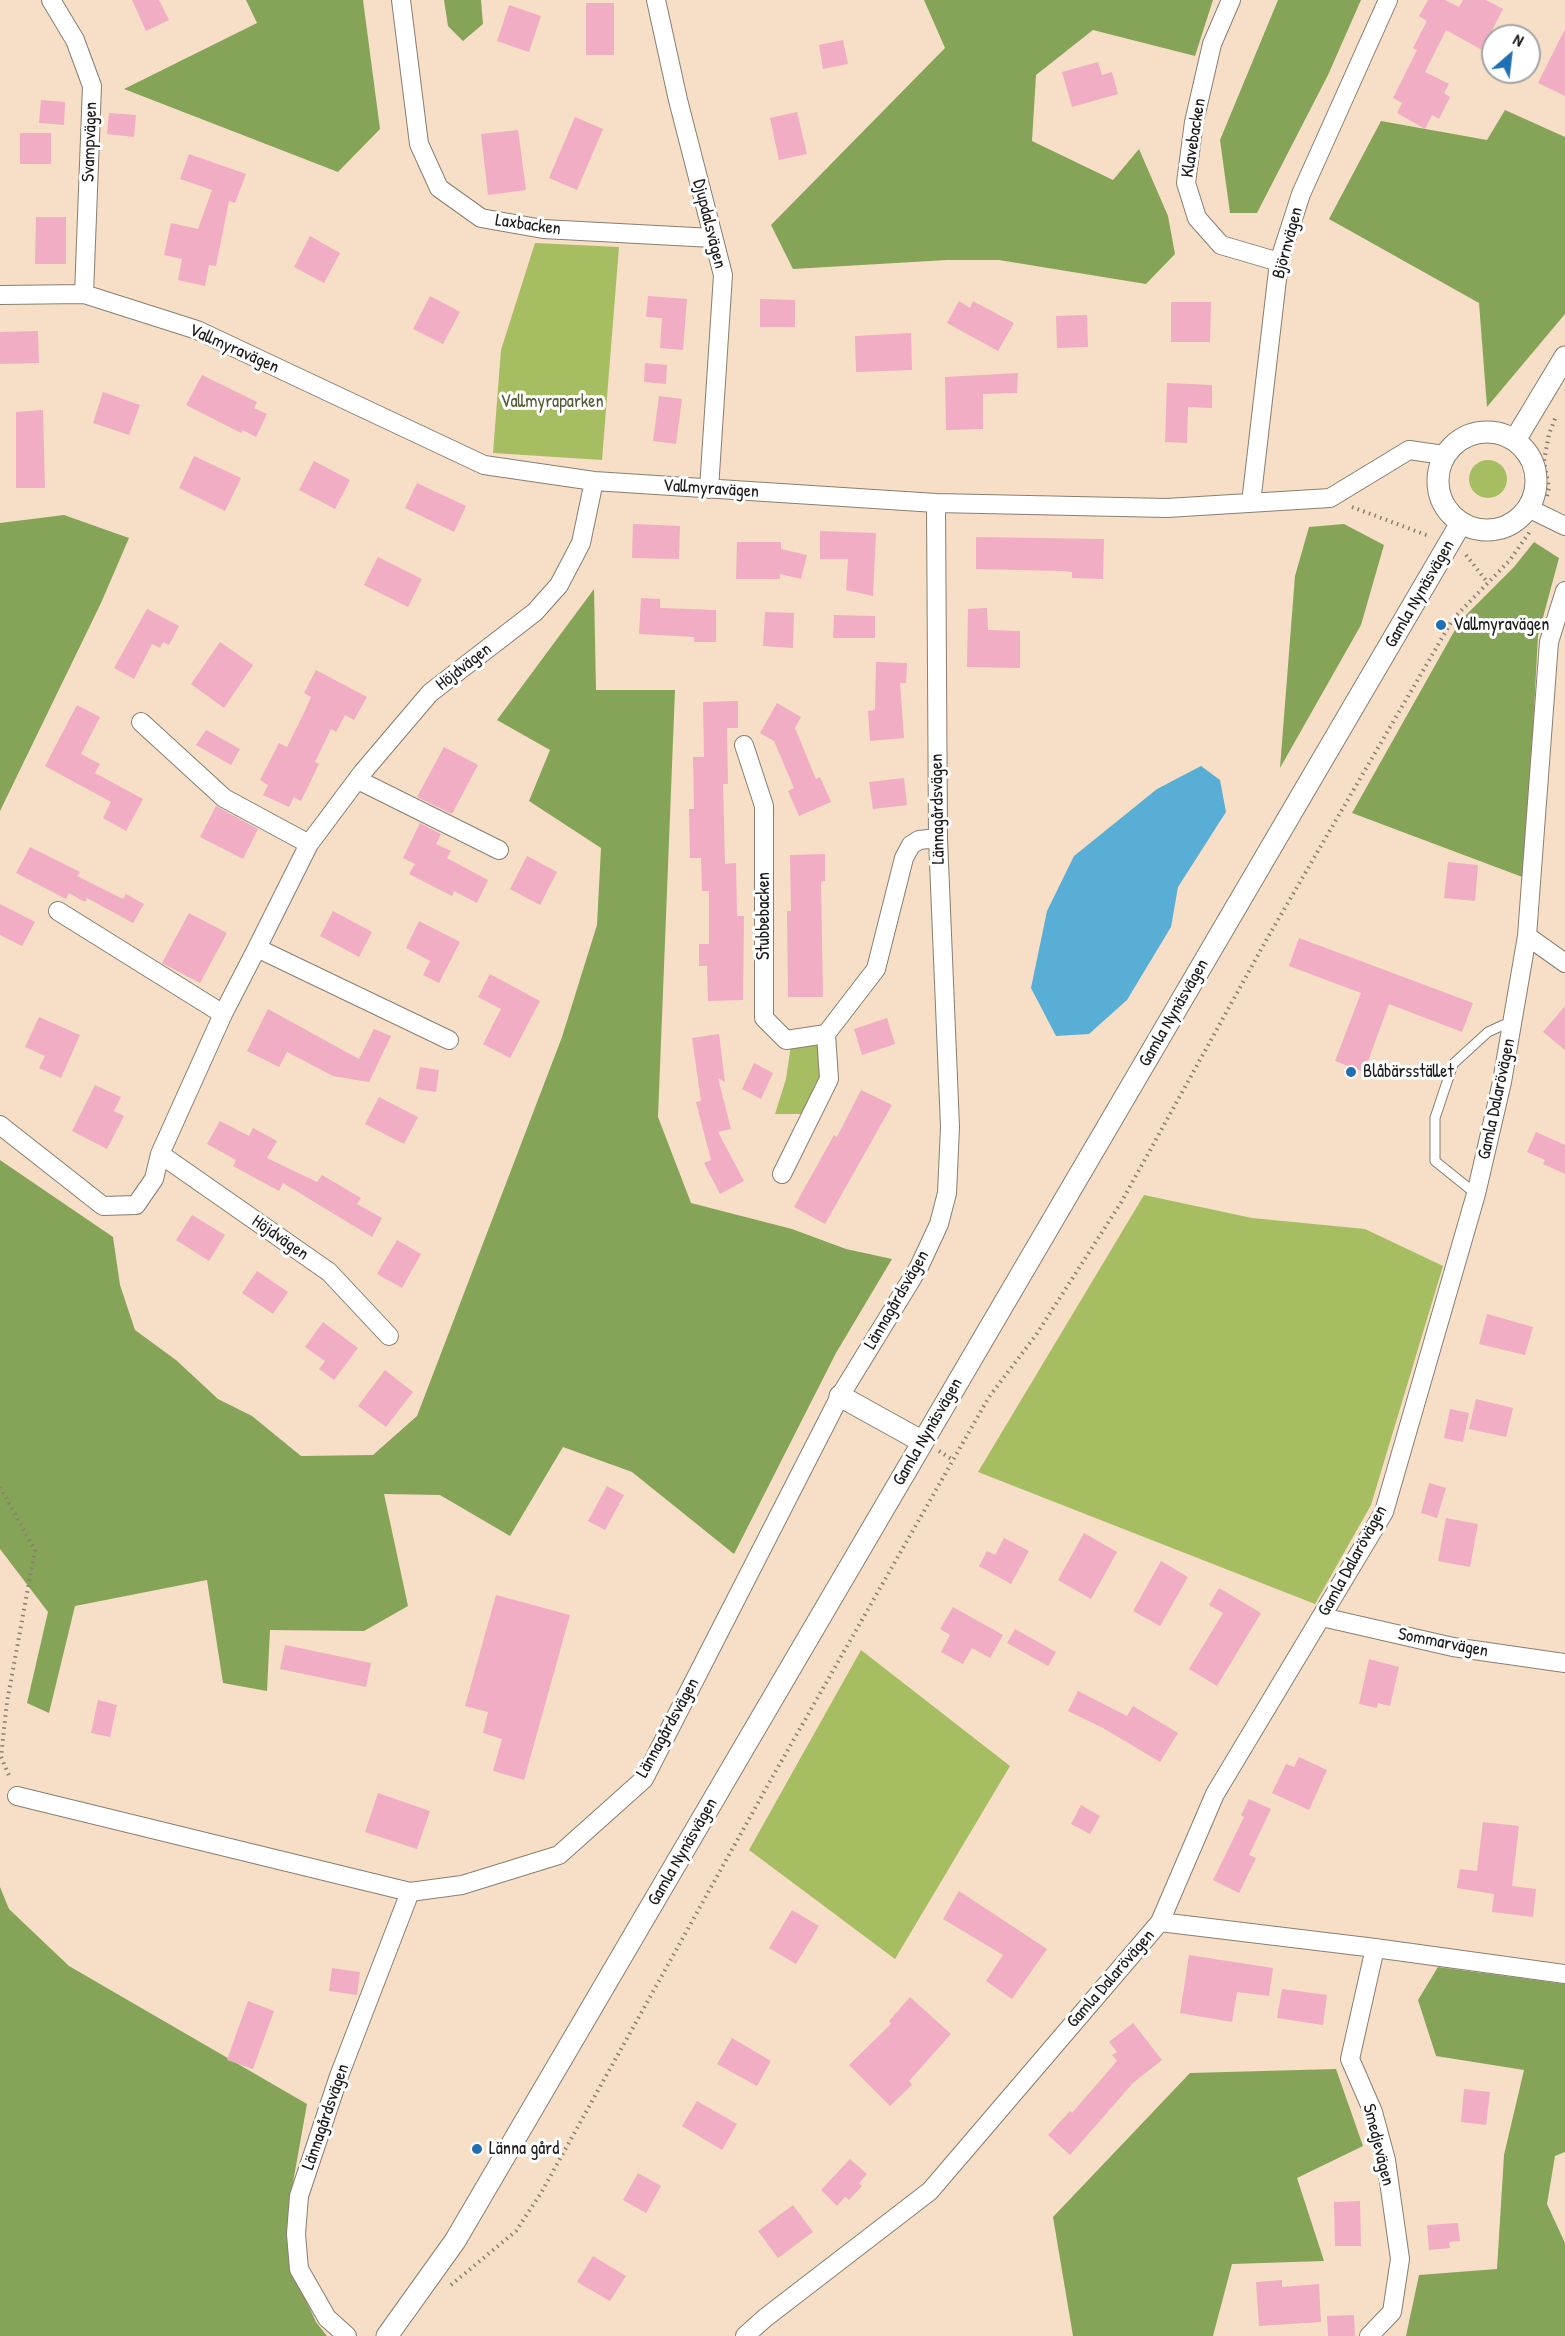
<!DOCTYPE html>
<html>
<head>
<meta charset="utf-8">
<style>
  body { margin:0 }
  #map { position:relative; width:1565px; height:2336px; overflow:hidden; background:#f6dfc6; font-family:"Patrick Hand",sans-serif }
  canvas { display:block }
  .north { position:absolute; left:1481px; top:24px; width:60px; height:60px; box-sizing:border-box; background:#fff; border:2px solid #a4a4a4; border-radius:50%; rotate:28deg; font-size:16px; font-weight:700; line-height:24px; text-align:center; color:#1c1c1c }
  .north::after { content:''; display:block; margin:auto; width:21px; height:27px; background:#1f6fb2; clip-path:polygon(50% 0,100% 100%,50% 72%,0 100%) }
</style>
</head>
<body>
<div id="map">
<canvas width="1565" height="2336"></canvas>
<div class="north">N</div>
</div>
<script>
const context = document.querySelector('canvas').getContext('2d');
context.lineJoin = 'round';
function fill(path, color) {
  context.fillStyle = color;
  context.fill(path, 'evenodd');
}
function toPath(rows) {
  const path = new Path2D();
  for (const r of rows) {
    if (r.length === 3) {
      path.moveTo(r[0] + r[2], r[1]);
      path.arc(r[0], r[1], r[2], 0, 2 * Math.PI);
      continue;
    }
    path.moveTo(r[0], r[1]);
    for (let i = 2; i < r.length; i += 2) path.lineTo(r[i], r[i + 1]);
  }
  return path;
}
function stroke(path, color, width, dash) {
  context.strokeStyle = color;
  context.lineWidth = width;
  context.lineCap = dash ? 'butt' : 'round';
  context.setLineDash(dash || []);
  context.stroke(path);
}
function write(font, color, halo, rows, align = 'center') {
  context.font = font + ' "Patrick Hand",sans-serif';
  context.lineWidth = 6;
  context.setLineDash([]);
  context.textBaseline = 'middle';
  context.strokeStyle = halo;
  context.fillStyle = color;
  for (const [text, x, y, turn = 0] of rows) {
    context.save();
    context.translate(x, y);
    context.rotate((+turn || 0) * Math.PI / 180);
    context.textAlign = isNaN(turn) ? turn : align;
    if (halo) context.strokeText(text, 0, 0);
    context.fillText(text, 0, 0);
    context.restore();
  }
}
fill(toPath([
  [535,243,619,247,602,460,493,453,501,350],
  [1488,479,19],
  [820,1041,822,1077,803,1114,775,1114,786,1079,791,1045],
  [1144,1195,1252,1218,1365,1229,1443,1266,1371,1505,1315,1604,978,1472],
  [861,1650,1010,1766,895,1959,749,1850]
]), '#a7bd62');
fill(toPath([
  [246,0,363,0,380,129,338,172,124,89,257,23],
  [444,0,481,0,483,24,463,41,448,26],
  [924,0,1213,0,1195,56,1093,30,1036,75,1032,141,1113,180,1139,149,1168,216,1175,254,1146,284,999,260,947,260,793,269,771,225,945,48],
  [1278,0,1361,0,1328,75,1257,213,1230,213,1220,140],
  [1505,110,1565,137,1565,314,1487,407,1479,303,1329,219,1381,121,1487,140],
  [64,515,129,538,101,603,0,811,0,523],
  [1344,524,1384,545,1361,625,1280,768,1295,576,1309,527],
  [1534,542,1559,558,1538,636,1525,878,1352,813,1460,621,1514,567],
  [594,589,596,690,675,690,658,1117,691,1203,792,1229,846,1249,892,1259,836,1353,734,1554,632,1472,563,1447,510,1536,440,1495,384,1494,408,1606,364,1631,270,1630,267,1691,223,1683,207,1580,75,1606,49,1713,27,1703,48,1612,0,1549,0,1160,113,1237,120,1285,135,1330,176,1360,218,1399,252,1416,301,1456,373,1455,417,1416,562,1037,597,925,601,848,529,801,550,750,497,720],
  [0,1887,9,1909,69,1966,307,2104,292,2188,290,2265,316,2322,327,2336,0,2336],
  [1438,1967,1565,1984,1565,2152,1555,2156,1547,2204,1565,2243,1565,2336,1406,2336,1419,2275,1497,2269,1504,2155,1524,2070,1436,2056,1418,2000],
  [1336,2069,1363,2146,1297,2178,1324,2261,1232,2264,1213,2336,1073,2336,1053,2217,1190,2073]
]), '#85a458');
fill(toPath([
  [1201,766,1220,780,1226,812,1178,887,1171,927,1127,1000,1089,1034,1056,1036,1031,988,1047,911,1074,856,1157,789]
]), '#58aed5');
fill(toPath([
  [132,0,159,0,169,20,146,31],
  [1428,0,1445,0,1459,7,1463,0,1486,0,1503,9,1482,50,1446,30,1425,72,1449,84,1444,93,1450,97,1439,119,1432,115,1425,129,1397,113,1402,103,1393,98,1417,50,1413,48,1427,21,1419,16],
  [586,3,614,3,614,55,586,55],
  [509,5,541,16,529,52,497,41],
  [1565,29,1565,96,1538,83],
  [843,40,848,64,823,69,819,45],
  [1098,62,1102,75,1112,72,1118,94,1072,107,1062,72],
  [41,100,65,102,64,125,39,123],
  [797,112,807,154,779,160,770,118],
  [109,113,136,115,134,137,107,134],
  [575,117,603,129,577,190,549,178],
  [518,130,526,190,488,195,481,134],
  [20,133,51,133,51,164,20,164],
  [189,154,246,174,235,203,229,201,216,266,209,265,205,286,178,280,182,259,164,255,171,223,198,229,212,190,180,179],
  [36,217,66,217,66,264,35,264],
  [310,236,340,253,324,283,294,267],
  [430,296,460,312,443,344,413,329],
  [648,296,687,299,683,350,660,348,662,318,646,317],
  [760,299,795,300,795,327,760,327],
  [959,301,970,308,973,301,1014,323,998,351,947,323],
  [1171,302,1211,302,1210,342,1171,342],
  [1087,315,1088,347,1057,348,1056,316],
  [38,331,39,363,0,364,0,332],
  [911,333,912,370,856,372,855,336],
  [645,363,667,365,666,384,644,382],
  [1018,373,1017,393,983,394,983,429,946,430,945,377],
  [202,375,257,402,254,408,267,414,256,437,243,430,241,433,186,405],
  [1167,383,1212,385,1212,408,1188,407,1187,443,1165,442],
  [103,392,140,405,129,435,93,423],
  [659,396,682,399,676,444,653,441],
  [43,410,45,488,16,488,16,412],
  [194,456,241,478,225,511,179,488],
  [314,461,350,480,335,509,299,490],
  [417,483,466,506,454,532,405,508],
  [633,524,680,526,679,559,632,558],
  [820,531,876,533,873,596,846,590,848,559,820,559],
  [976,537,1104,539,1103,579,1072,578,1072,572,1063,571,976,569],
  [737,542,781,542,781,549,807,555,801,579,780,574,780,579,736,579],
  [378,557,422,579,408,607,364,585],
  [641,598,660,599,660,608,716,610,716,642,694,642,694,637,639,634],
  [987,608,988,630,1020,631,1020,668,967,667,968,609],
  [147,609,179,626,169,645,163,642,160,648,152,644,134,679,114,668],
  [765,612,794,613,793,648,763,646],
  [834,615,875,616,875,638,833,638],
  [220,642,253,665,224,708,191,684],
  [876,662,907,663,906,683,900,683,904,738,870,741,868,711,875,710],
  [316,670,367,697,354,720,345,715,336,732,331,729,315,762,319,764,301,801,294,797,289,807,263,795,268,785,260,780,279,743,287,747,303,715,311,697,304,693],
  [738,701,738,728,727,728,728,784,723,784,725,864,736,863,737,916,744,916,743,1000,708,1001,707,966,699,966,699,944,709,944,709,891,702,891,701,858,690,858,689,809,694,809,693,757,704,757,703,702],
  [777,703,801,717,795,728,816,779,820,777,831,802,799,816,788,791,794,788,774,741,760,733],
  [77,705,100,717,81,754,100,764,95,773,143,799,126,831,103,818,111,802,45,766],
  [206,730,240,749,231,765,196,745],
  [444,747,478,765,452,814,417,797],
  [904,778,907,805,873,809,869,782],
  [216,806,258,829,243,859,200,837],
  [420,823,441,834,436,844,451,851,447,858,488,880,477,903,454,891,452,896,409,874,415,864,403,858],
  [30,847,80,872,77,876,123,899,126,894,144,904,133,923,87,898,85,902,69,893,66,899,16,873],
  [825,854,825,881,821,882,823,997,788,997,787,911,791,911,790,855],
  [527,856,557,872,540,905,510,889],
  [1448,862,1478,865,1475,901,1444,898],
  [0,904,35,922,22,946,0,935],
  [333,911,372,932,359,957,320,936],
  [189,913,227,933,200,983,162,963],
  [419,921,460,942,439,983,423,975,430,961,406,948],
  [1299,938,1473,1003,1462,1032,1389,1004,1364,1072,1335,1061,1361,993,1289,966],
  [490,974,540,1001,510,1058,483,1044,501,1009,478,997],
  [1565,1006,1565,1050,1543,1032],
  [268,1009,359,1059,374,1029,391,1036,369,1082,333,1076,287,1052,279,1067,247,1051],
  [39,1017,80,1035,61,1078,39,1068,45,1056,25,1047],
  [887,1018,895,1044,862,1055,854,1029],
  [719,1034,725,1082,718,1078,731,1129,718,1132,744,1181,720,1194,704,1163,711,1160,696,1102,701,1101,692,1038],
  [754,1063,773,1073,761,1099,742,1089],
  [420,1067,439,1070,436,1092,416,1089],
  [95,1085,121,1097,114,1111,124,1116,107,1149,72,1131],
  [861,1090,892,1105,825,1224,794,1207,834,1135,837,1137],
  [379,1097,418,1117,404,1144,365,1124],
  [220,1121,249,1136,253,1128,277,1141,267,1158,317,1182,322,1175,361,1198,357,1204,382,1218,372,1237,283,1183,279,1191,233,1166,236,1160,207,1144],
  [1536,1132,1565,1145,1565,1174,1543,1164,1545,1160,1527,1152],
  [192,1215,225,1235,209,1261,176,1240],
  [397,1240,421,1254,402,1288,377,1274],
  [257,1271,288,1292,273,1314,242,1293],
  [1487,1314,1533,1327,1525,1355,1479,1344],
  [323,1322,358,1348,334,1380,319,1369,325,1361,305,1347],
  [385,1370,413,1392,386,1427,358,1406],
  [1476,1399,1513,1408,1506,1437,1469,1429],
  [1450,1409,1469,1413,1463,1442,1444,1438],
  [1429,1483,1446,1488,1437,1518,1421,1513],
  [607,1486,624,1495,605,1530,588,1521],
  [1446,1518,1478,1524,1470,1567,1438,1561],
  [1084,1533,1117,1552,1091,1599,1058,1580],
  [1004,1538,1029,1551,1011,1584,979,1566,987,1551,995,1555],
  [1161,1561,1188,1577,1160,1626,1133,1611],
  [1219,1588,1261,1613,1217,1686,1189,1669,1223,1613,1209,1605],
  [496,1595,570,1615,524,1780,493,1771,502,1739,483,1733,488,1712,465,1706],
  [953,1607,1003,1635,990,1658,972,1648,963,1664,941,1652,950,1635,940,1629],
  [1015,1629,1056,1652,1048,1666,1007,1643],
  [285,1645,371,1663,366,1687,280,1669],
  [1369,1659,1399,1667,1390,1706,1378,1703,1377,1708,1359,1704],
  [1078,1691,1127,1716,1133,1706,1178,1733,1160,1762,1103,1728,1068,1711],
  [98,1700,117,1705,110,1737,91,1733],
  [1299,1757,1327,1770,1309,1810,1272,1793,1286,1764,1294,1767],
  [378,1793,430,1811,417,1849,365,1832],
  [1249,1799,1271,1809,1249,1855,1256,1858,1239,1893,1213,1880,1244,1817,1241,1815],
  [1081,1805,1100,1816,1090,1834,1071,1824],
  [1483,1822,1519,1826,1512,1886,1536,1889,1533,1917,1492,1912,1494,1894,1457,1888,1460,1869,1477,1871],
  [959,1891,1047,1949,1012,1999,986,1981,1003,1955,943,1919],
  [792,1910,819,1926,796,1964,769,1948],
  [1189,1955,1273,1968,1269,1996,1237,1992,1232,2022,1180,2013],
  [332,1968,360,1972,357,1995,329,1991],
  [1282,1989,1327,1995,1323,2025,1277,2018],
  [910,1997,951,2034,909,2081,912,2085,890,2106,849,2065,891,2024,889,2021],
  [248,2001,274,2011,253,2069,227,2060],
  [1133,2023,1162,2060,1133,2083,1070,2155,1048,2135,1070,2111,1072,2113,1117,2061,1112,2055,1117,2052,1109,2042],
  [732,2038,771,2061,757,2086,717,2064],
  [1464,2089,1490,2092,1486,2125,1461,2122],
  [697,2101,737,2124,722,2150,682,2126],
  [850,2159,867,2174,859,2183,862,2186,849,2200,845,2197,837,2206,821,2190],
  [638,2173,661,2186,646,2213,623,2200],
  [1360,2201,1361,2246,1335,2246,1334,2202],
  [793,2205,813,2232,778,2258,758,2231],
  [1458,2223,1460,2241,1449,2242,1450,2248,1429,2250,1427,2225],
  [593,2256,626,2276,610,2301,577,2282],
  [1282,2280,1282,2287,1319,2284,1321,2322,1259,2326,1256,2282],
  [1354,2315,1355,2336,1328,2336,1327,2316]
]), '#f1adc3');
const service = toPath([
  [1476,1194,1435,1161,1435,1118,1453,1064,1488,1032,1512,1021]
]);
const minor = toPath([
  [51,0,75,40,92,86,84,294],
  [401,0,419,144,439,188,481,218,543,229,713,238],
  [656,0,678,100,723,275,709,489],
  [1231,0,1212,44,1194,122,1186,183,1197,218,1221,245,1279,262],
  [0,295,84,294,197,330,484,465,594,481,936,503,1167,508,1330,498,1409,450,1444,455],
  [1251,503,1279,262,1301,194,1388,0],
  [1528,508,1565,526],
  [141,722,224,798,309,844,257,948],
  [744,745,764,806,764,1018,786,1040,826,1034,829,1079,782,1174],
  [358,780,499,850],
  [309,844,362,773,430,693,535,612,559,585,581,543,594,481],
  [58,911,223,1014,160,1154],
  [1527,936,1565,963],
  [223,1014,257,948,449,1040],
  [826,1034,876,969,904,858,911,845,919,840,938,838],
  [0,1125,103,1206,136,1205,154,1179,160,1154,329,1272,389,1336],
  [1322,1617,1453,1647,1565,1663],
  [17,1796,410,1892,462,1885,559,1855,644,1779,840,1396,919,1267,939,1224,947,1193,950,1127,938,838,936,503],
  [1160,1922,1375,1948],
  [347,2336,327,2318,299,2269,296,2234,299,2196,339,2076,410,1892],
  [745,2336,765,2318,930,2191,1160,1922,1215,1794,1384,1512,1476,1194,1502,1082,1527,936,1549,642,1565,591],
  [1369,2336,1392,2312,1400,2259,1386,2160,1373,2112,1350,2059,1375,1948,1565,1974]
]);
const tertiary = toPath([
  [1487,481,49],
  [1515,440,1565,357],
  [840,1396,923,1442],
  [387,2336,455,2241,1461,523]
]);
stroke(service, '#897e71', 11);
stroke(minor, '#897e71', 20);
stroke(tertiary, '#897e71', 23);
stroke(toPath([
  [1547,496,1549,488,1544,461,1549,434,1556,416],
  [1352,507,1429,536],
  [1466,555,1488,583],
  [939,1451,953,1460],
  [0,1487,35,1550,7,1702,1,1757,10,1778],
  [451,2285,516,2231,541,2193,769,1783,989,1397,1036,1335,1122,1201,1268,937,1453,619,1510,560,1531,530]
]), '#897e71', 4, [1.5, 4.5]);
stroke(service, '#fff', 9);
stroke(minor, '#fff', 18);
stroke(tertiary, '#fff', 21);
for (const [x, y, r, color] of [
  [1441,625,6,"#1f6fb2"],
  [1351,1072,6,"#1f6fb2"],
  [477,2149,6,"#1f6fb2"]
]) {
  const dot = new Path2D();
  dot.arc(x, y, r, 0, 2 * Math.PI);
  context.fillStyle = color;
  context.fill(dot);
  stroke(dot, '#fff', 2);
}
write('18px', '#1c1c1c', '#fff', [
  ["Klavebacken",1194,138,-81],
  ["Svampvägen",90,142,-88],
  ["Djupdalsvägen",709,224,76],
  ["Laxbacken",528,225,8],
  ["Björnvägen",1288,243,-75],
  ["Vallmyravägen",234,349,24],
  ["Vallmyravägen",711,489,4],
  ["Gamla Nynäsvägen",1420,594,-60],
  ["Höjdvägen",464,667,-38],
  ["Lännagårdsvägen",938,809,-91],
  ["Stubbebacken",764,916,-90],
  ["Gamla Nynäsvägen",1174,1013,-60],
  ["Gamla Dalarövägen",1497,1099,-78],
  ["Höjdvägen",280,1238,35],
  ["Lännagårdsvägen",897,1300,-60],
  ["Gamla Nynäsvägen",928,1432,-60],
  ["Gamla Dalarövägen",1353,1561,-61],
  ["Sommarvägen",1443,1643,11],
  ["Lännagårdsvägen",668,1728,-61],
  ["Gamla Nynäsvägen",683,1852,-60],
  ["Gamla Dalarövägen",1111,1979,-49],
  ["Lännagårdsvägen",326,2117,-71],
  ["Smedjevägen",1378,2145,76]
]);
write('18px', '#545c38', '#fff', [
  ["Vallmyraparken",552,402]
]);
write('18px', '#1c1c1c', '#fff', [
  ["Vallmyravägen",1453,625],
  ["Blåbärsstället",1363,1072],
  ["Länna gård",489,2149]
], 'left');
</script>
</body>
</html>
